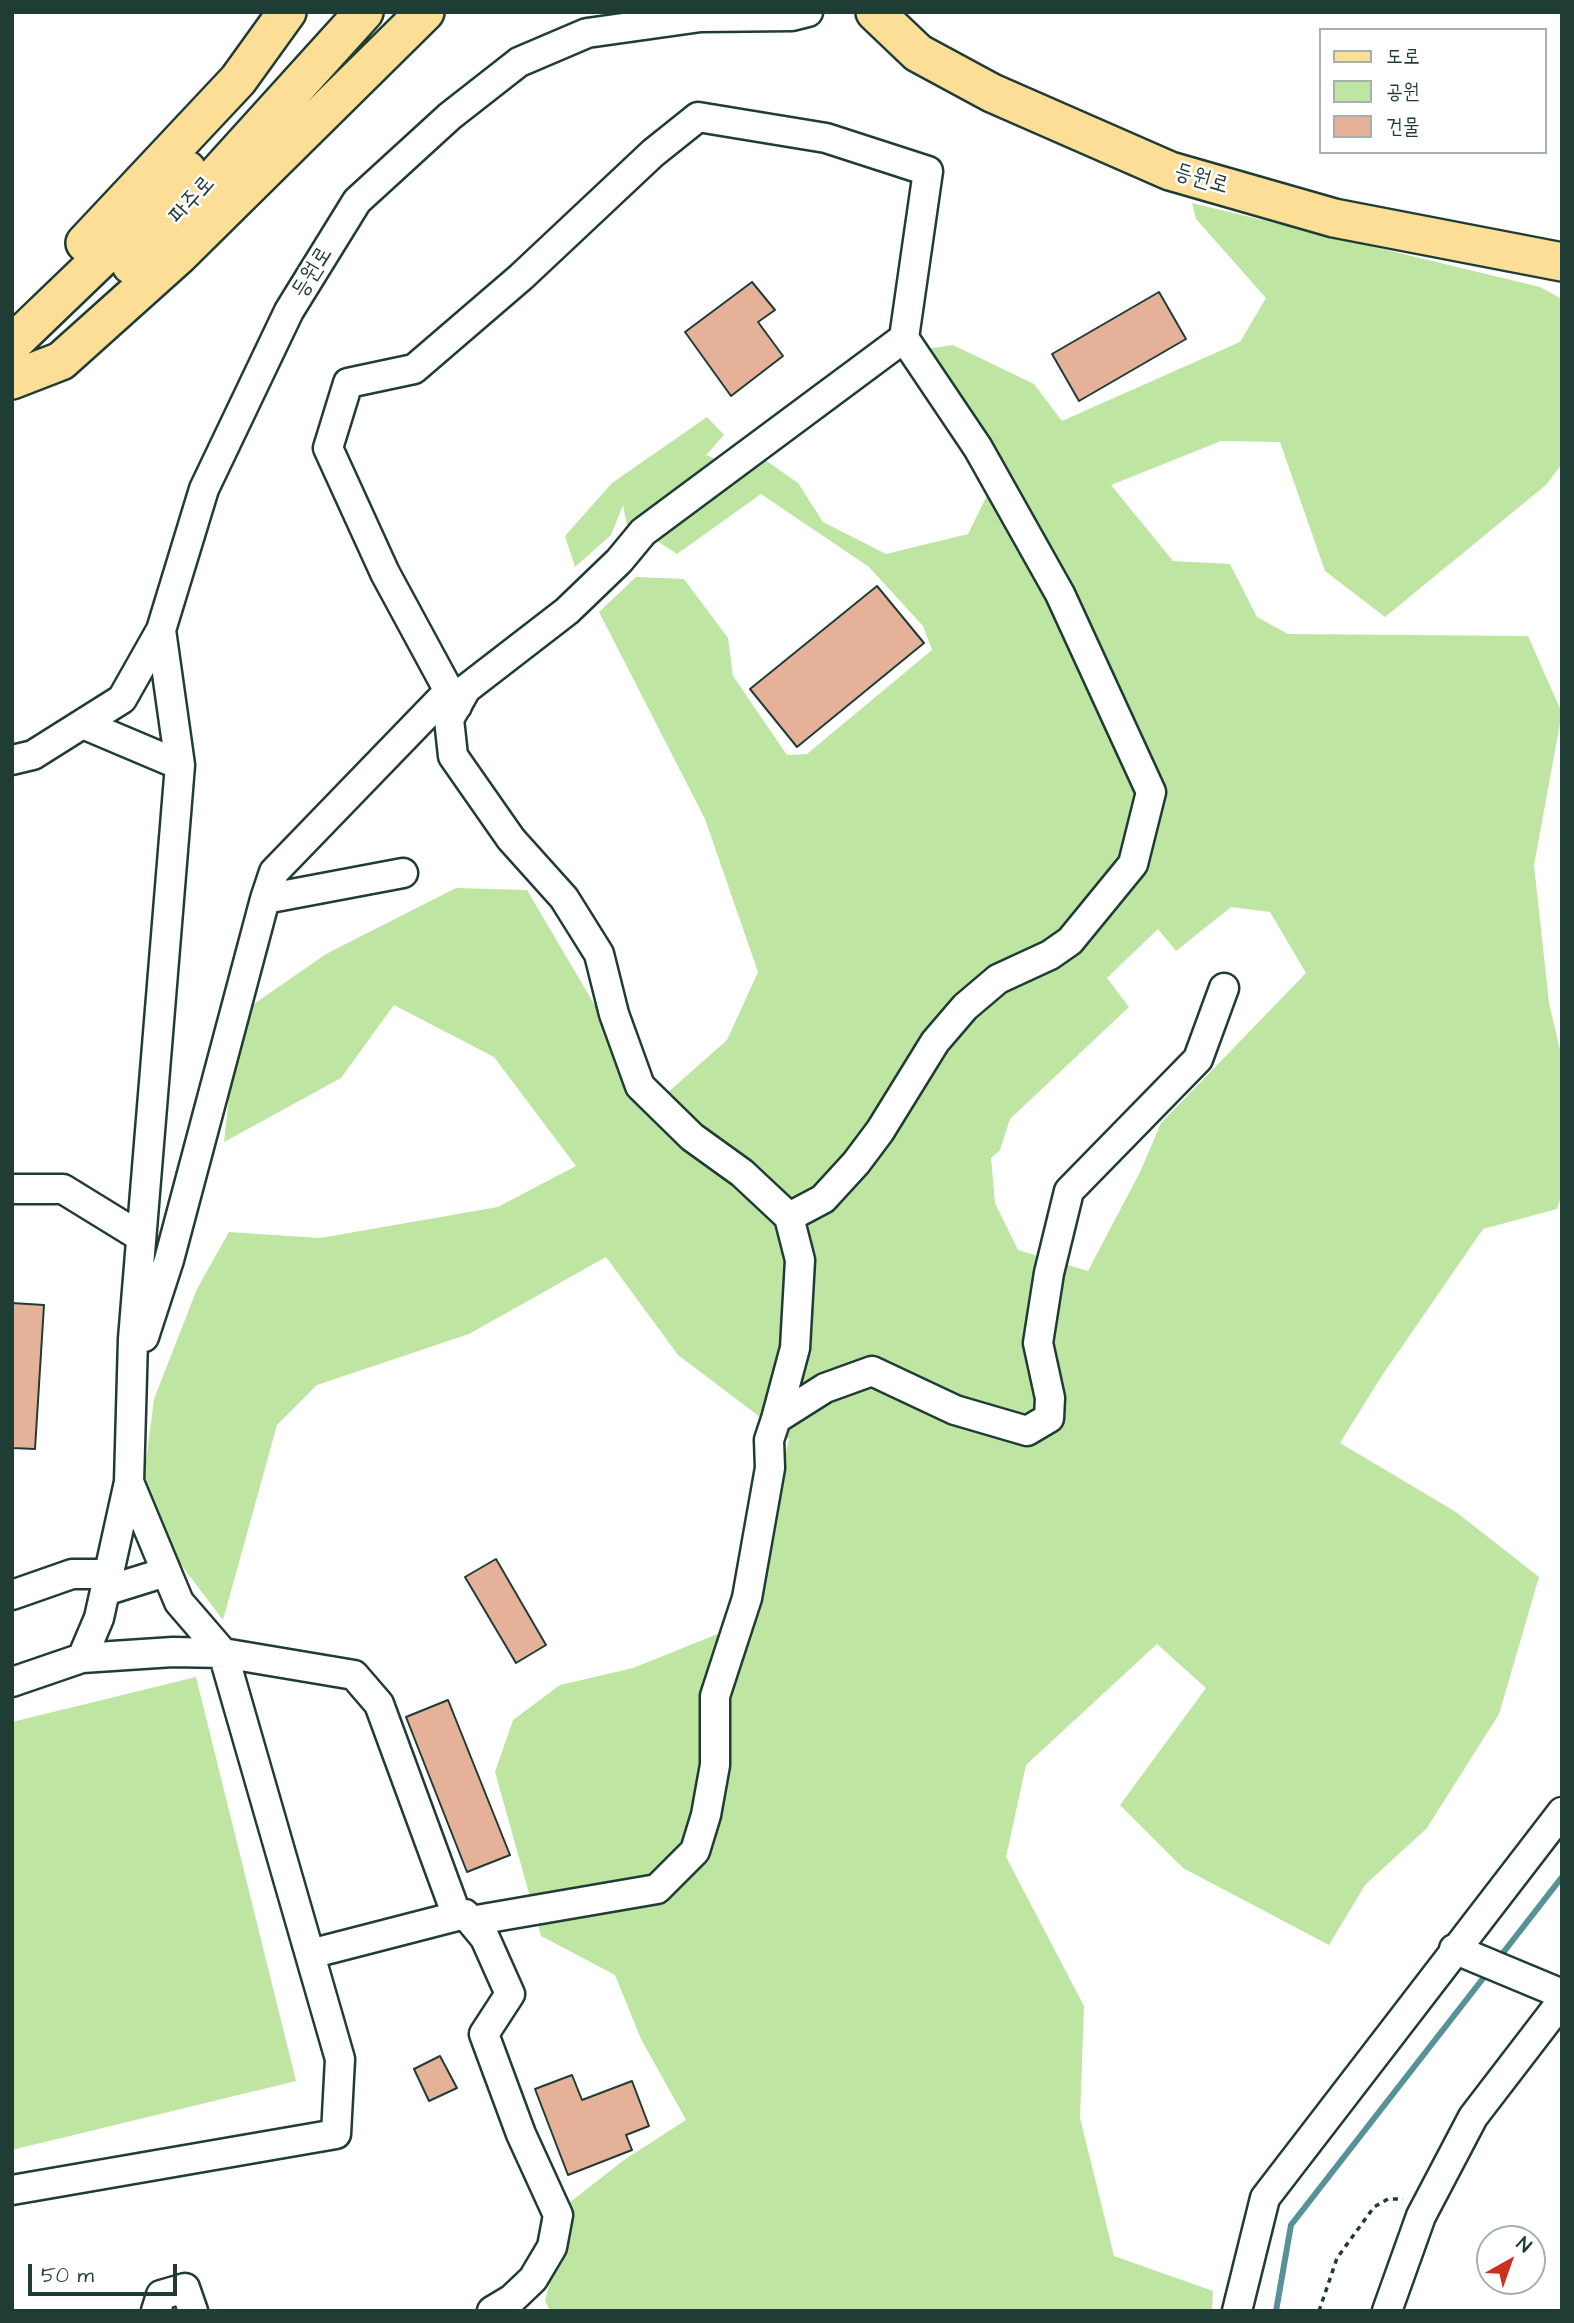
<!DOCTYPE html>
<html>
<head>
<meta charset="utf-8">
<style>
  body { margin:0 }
  #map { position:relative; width:1574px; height:2323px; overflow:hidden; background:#fff; font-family:"Architects Daughter","Poor Story",sans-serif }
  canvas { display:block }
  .frame { position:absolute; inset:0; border:14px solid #1f3d34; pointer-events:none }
  .legend { position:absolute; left:1319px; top:28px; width:228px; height:126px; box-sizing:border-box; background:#fff; border:2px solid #a5b1ae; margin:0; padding:9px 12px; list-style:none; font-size:21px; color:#1f3d34 }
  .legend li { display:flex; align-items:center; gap:14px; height:35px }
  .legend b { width:35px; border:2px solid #a5b1ae }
  .north { position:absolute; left:1476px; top:2225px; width:70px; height:70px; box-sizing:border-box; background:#fff; border:2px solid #a5b1ae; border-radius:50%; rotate:40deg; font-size:19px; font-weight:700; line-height:28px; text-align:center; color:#1f3d34 }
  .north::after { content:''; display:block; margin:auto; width:24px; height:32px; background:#c8321e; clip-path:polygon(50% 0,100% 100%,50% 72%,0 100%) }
  .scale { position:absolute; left:28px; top:2264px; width:149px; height:32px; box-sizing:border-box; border:4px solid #1f3d34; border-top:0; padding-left:9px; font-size:21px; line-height:24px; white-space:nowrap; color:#1f3d34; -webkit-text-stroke:5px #fff; paint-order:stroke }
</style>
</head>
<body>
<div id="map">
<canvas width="1574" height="2323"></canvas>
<div class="frame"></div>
<ul class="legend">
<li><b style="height:9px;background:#fdde96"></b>도로</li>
<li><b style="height:19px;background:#bee5a1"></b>공원</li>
<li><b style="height:19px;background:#e5b198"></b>건물</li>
</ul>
<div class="north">N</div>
<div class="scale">50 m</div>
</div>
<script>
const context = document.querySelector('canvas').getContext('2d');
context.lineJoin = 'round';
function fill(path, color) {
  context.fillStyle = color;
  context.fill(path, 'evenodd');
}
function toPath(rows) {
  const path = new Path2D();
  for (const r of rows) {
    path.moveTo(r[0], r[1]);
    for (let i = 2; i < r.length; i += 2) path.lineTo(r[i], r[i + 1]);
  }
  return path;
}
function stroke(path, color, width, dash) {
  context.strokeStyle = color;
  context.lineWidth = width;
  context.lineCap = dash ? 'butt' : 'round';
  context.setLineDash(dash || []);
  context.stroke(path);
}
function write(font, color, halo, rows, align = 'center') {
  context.font = font + ' "Architects Daughter","Poor Story",sans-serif';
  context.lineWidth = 5;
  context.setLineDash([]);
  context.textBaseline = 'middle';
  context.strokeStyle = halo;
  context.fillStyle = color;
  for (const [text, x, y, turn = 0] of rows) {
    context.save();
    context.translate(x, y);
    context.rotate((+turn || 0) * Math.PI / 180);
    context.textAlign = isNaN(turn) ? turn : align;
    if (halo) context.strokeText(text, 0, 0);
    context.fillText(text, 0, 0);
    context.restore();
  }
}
fill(toPath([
  [1192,203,1540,287,1562,299,1562,464,1546,485,1385,617,1325,571,1280,442,1221,441,1111,485,1173,561,1230,564,1257,617,1288,634,1528,636,1562,713,1534,865,1549,1003,1562,1059,1562,1194,1557,1209,1483,1229,1381,1377,1340,1443,1456,1512,1539,1577,1499,1714,1427,1828,1365,1885,1329,1945,1183,1868,1120,1805,1206,1688,1157,1644,1026,1765,1006,1857,1084,2006,1080,2118,1114,2256,1213,2291,1212,2311,550,2311,545,2301,569,2203,624,2160,686,2120,641,2039,615,1975,541,1936,495,1772,513,1720,560,1685,633,1668,725,1631,761,1553,789,1439,678,1355,606,1257,469,1334,317,1385,277,1425,223,1620,173,1554,143,1485,154,1399,197,1289,229,1232,320,1238,498,1207,576,1166,494,1057,394,1005,341,1078,224,1142,238,1015,326,954,456,888,527,890,607,1026,666,1094,727,1040,758,972,705,819,599,612,636,577,684,579,728,638,733,676,787,755,807,754,932,650,923,626,869,567,761,494,677,554,657,541,635,568,623,505,611,535,575,567,565,536,612,483,707,417,724,435,706,455,728,464,761,457,798,483,823,522,886,554,968,534,1004,461,926,349,953,345,1034,384,1062,421,1240,342,1266,298,1196,219],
  [1231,907,1270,912,1306,973,1161,1123,1140,1172,1088,1271,1018,1250,995,1203,991,1158,1000,1150,1010,1119,1129,1007,1107,978,1158,929,1176,951],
  [196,1677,296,2081,12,2150,12,1722]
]), '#bee5a1');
stroke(toPath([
  [1499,1958,1562,1877],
  [1276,2311,1291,2225,1488,1972]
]), '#579299', 6);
const building = toPath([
  [752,282,775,310,758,322,783,356,731,396,685,332,752,282],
  [1159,292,1186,339,1079,401,1052,354,1159,292],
  [877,586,924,643,797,747,750,689,877,586],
  [12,1303,44,1305,35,1449,12,1448,12,1303],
  [496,1559,546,1645,516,1663,465,1577,496,1559],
  [448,1700,510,1855,467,1872,406,1717,448,1700],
  [440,2056,457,2088,429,2101,414,2069,440,2056],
  [572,2075,582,2100,632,2081,649,2126,626,2135,632,2150,568,2175,535,2089,572,2075]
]);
fill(building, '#e5b198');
stroke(building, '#1f3d34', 2);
const minor = toPath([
  [457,706,385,573,328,448,348,383,414,369,521,277,653,153,698,117,826,138,928,171,904,338],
  [83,724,180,765,161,630],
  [12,760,33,755,122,699,161,630,204,489,289,311,357,201,450,116,519,62,587,33,701,17,792,16,808,12],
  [265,899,274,872,449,691],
  [12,1189,63,1189,141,1237],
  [144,1337,169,1260,265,899,403,873],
  [776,1419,795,1348,800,1260,789,1217,742,1173,692,1137,640,1086,614,1014,599,954,564,898,511,839,453,756,449,719,466,689,567,611,619,561,643,532,904,338,978,448,1060,594,1151,792,1133,864,1070,941,1050,955,998,979,965,1007,935,1042,880,1131,856,1163,823,1199,789,1217],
  [105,1591,166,1572],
  [12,1595,72,1574,109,1574],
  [82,1658,173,1652,223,1653,354,1675,379,1704,457,1916],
  [12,1682,82,1658,99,1618,129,1482,133,1339,180,765],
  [471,1921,657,1889,695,1851,706,1815,715,1765,715,1696,747,1598,770,1468,769,1440,776,1419,825,1388,872,1371,955,1410,1027,1431,1049,1418,1050,1398,1038,1343,1049,1273,1069,1191,1198,1059,1224,988],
  [1454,1949,1562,1994],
  [310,1954,465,1914,485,1938,510,1994,484,2034,521,2134,558,2215,552,2247,533,2279,512,2299,492,2311],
  [12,2190,336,2134,340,2059,223,1653,179,1602,129,1482],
  [156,2311,161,2295,185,2288,193,2311],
  [1237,2311,1265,2198,1562,1812],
  [1387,2311,1421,2216,1473,2117,1562,2001]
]);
const major = toPath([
  [875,12,918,53,992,93,1170,171,1334,218,1562,262],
  [85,243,238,80,287,12],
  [131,265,164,233,364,12],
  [12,344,142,219,187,170],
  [12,380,61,361,178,256,425,12]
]);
stroke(minor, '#1f3d34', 33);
stroke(major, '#1f3d34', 42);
stroke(toPath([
  [1319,2311,1337,2258,1374,2207,1388,2199,1403,2199]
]), '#1f3d34', 3.5, [5, 5]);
stroke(minor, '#fff', 28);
stroke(major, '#fdde96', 37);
write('23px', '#1f3d34', '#fff', [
  ["등원로",1201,180,17],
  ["파주로",193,201,-49],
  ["등원로",313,273,-58]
]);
</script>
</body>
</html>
